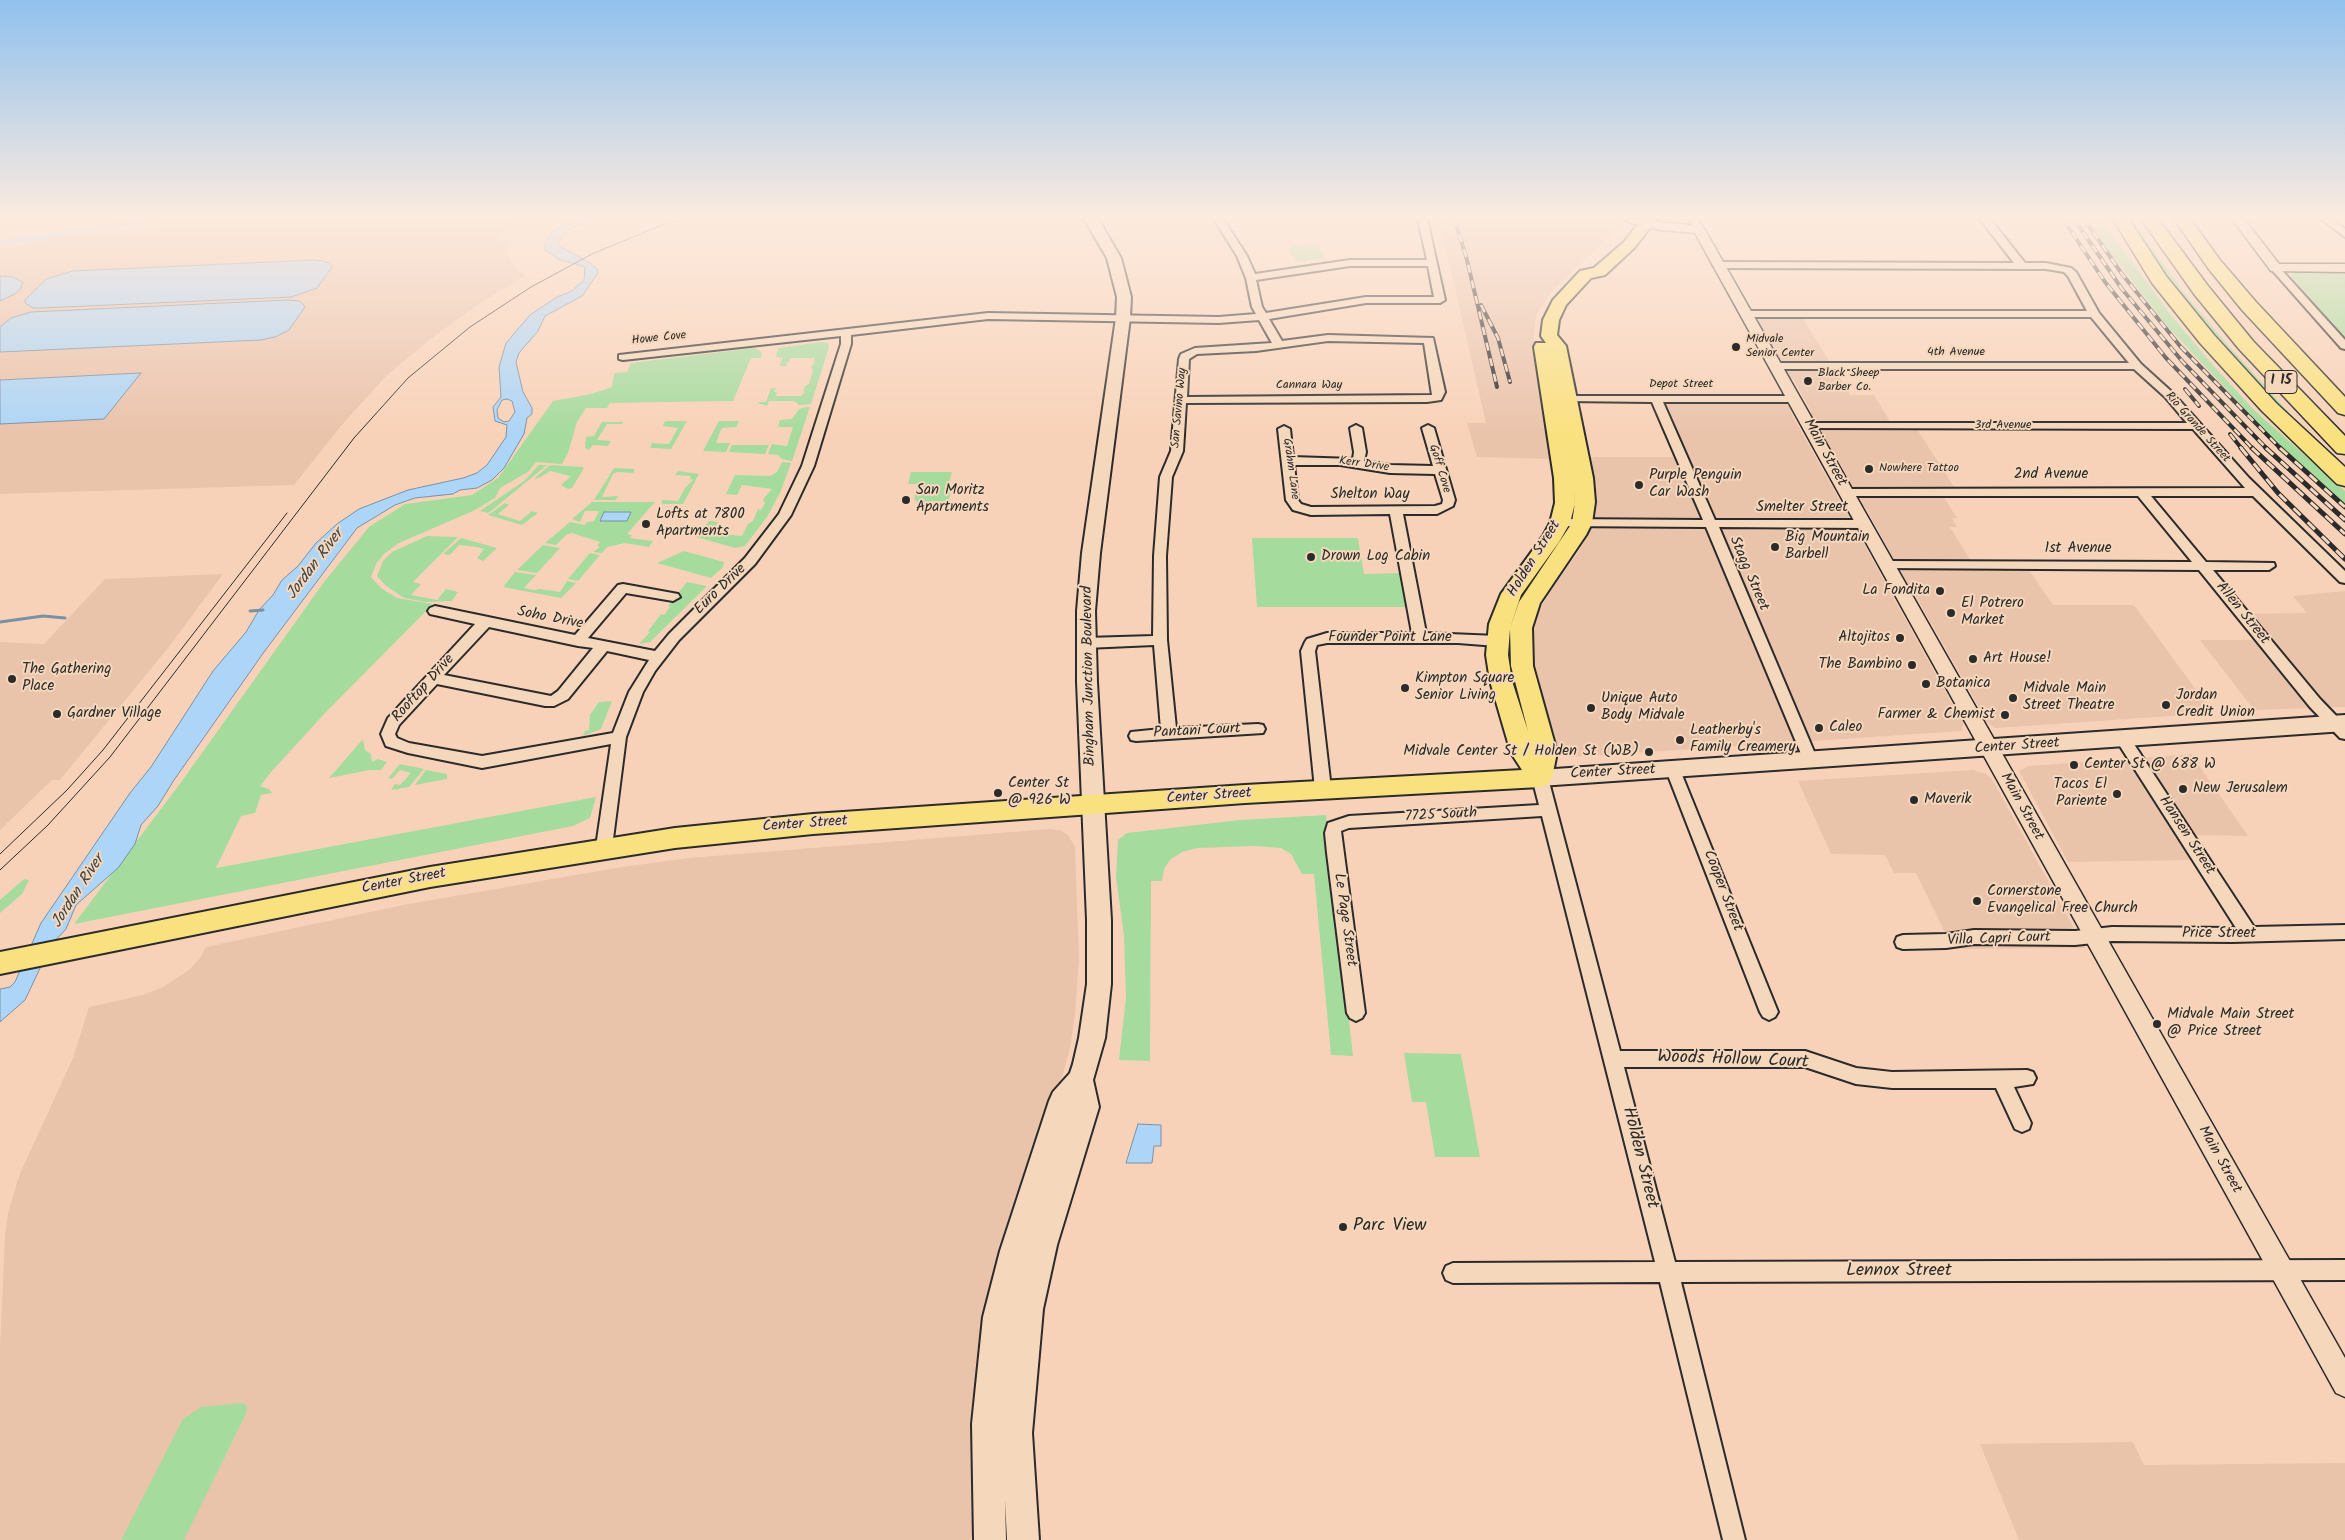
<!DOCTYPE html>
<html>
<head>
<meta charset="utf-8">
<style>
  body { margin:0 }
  canvas { display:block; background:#f8d2b8 }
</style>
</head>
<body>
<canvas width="2345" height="1540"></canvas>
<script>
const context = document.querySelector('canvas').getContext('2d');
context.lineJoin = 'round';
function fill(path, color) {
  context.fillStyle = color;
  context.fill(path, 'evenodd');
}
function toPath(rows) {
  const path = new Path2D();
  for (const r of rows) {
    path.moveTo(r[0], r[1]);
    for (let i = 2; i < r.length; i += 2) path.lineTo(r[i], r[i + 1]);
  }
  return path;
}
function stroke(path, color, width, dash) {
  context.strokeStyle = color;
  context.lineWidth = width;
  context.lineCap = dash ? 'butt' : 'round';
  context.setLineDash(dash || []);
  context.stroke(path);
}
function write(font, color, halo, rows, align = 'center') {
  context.font = font + ' Kalam,sans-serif';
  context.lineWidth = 4;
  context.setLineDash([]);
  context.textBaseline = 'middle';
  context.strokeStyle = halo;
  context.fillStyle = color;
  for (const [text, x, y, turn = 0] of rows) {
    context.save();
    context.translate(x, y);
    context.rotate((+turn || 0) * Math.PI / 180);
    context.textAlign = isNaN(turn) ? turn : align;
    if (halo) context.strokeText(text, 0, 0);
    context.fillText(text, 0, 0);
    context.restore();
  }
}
fill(toPath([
  [179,219,515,219,496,241,509,241,506,250,508,255,517,270,526,275,479,304,433,337,386,376,340,427,294,485,0,494,0,248,74,235,139,228],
  [1439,219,1625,219,1608,238,1551,292,1536,315,1533,345,1553,459,1477,457,1467,423,1486,423],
  [1761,317,1802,317,1850,395,1874,395,1891,423,1913,423,1960,496,1943,496,1957,518,1952,518,1957,527,1950,527,1971,561,2023,561,2053,605,2134,605,2213,713,1998,728,1994,728,1984,720,1981,711,1918,600,1908,584,1901,579,1885,552,1888,548,1865,507,1859,504,1846,478,1847,476,1826,439,1822,437,1809,416,1812,413,1793,379,1786,375,1767,341,1770,339,1755,320],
  [1652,402,1781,402,1791,406,1793,409,1791,413,1843,506,1849,509,1866,539,1863,542,1956,711,1964,721,1962,731,1573,757,1561,756,1553,749,1533,674,1534,627,1537,616,1548,593,1579,551,1589,532,1595,496,1590,457,1676,457],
  [223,574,168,648,60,780,52,780,0,830,0,642,44,644,105,579],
  [2345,591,2345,707,2254,710,2200,640,2255,640,2235,614,2307,613,2293,596],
  [2191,754,2248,836,2177,835,2192,860,2068,862,2019,771,2029,766],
  [1973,770,1986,774,1992,779,2085,948,1953,949,1916,873,1894,873,1885,855,1831,854,1798,781],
  [1049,829,1060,830,1068,835,1075,847,1079,960,1075,1015,1070,1048,1056,1099,976,1525,970,1540,0,1540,0,1347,5,1236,8,1213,19,1176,73,1058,89,1007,143,995,163,987,189,970,200,958,206,947,403,905,622,867,689,858],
  [2133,1442,2144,1465,2345,1463,2345,1540,2019,1540,1980,1444]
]), '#eac3ab');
fill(toPath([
  [2088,219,2101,219,2170,314,2213,365,2254,410,2345,491,2345,504,2271,437,2167,326,2113,256],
  [2125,219,2132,219,2182,290,2226,343,2300,425,2345,470,2247,378,2143,248],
  [1295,246,1320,247,1324,258,1297,262,1289,250],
  [2296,272,2345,272,2345,339,2291,276,2291,273],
  [821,342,828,343,829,347,811,404,799,405,794,401,769,401,767,406,760,404,758,402,766,402,771,388,776,388,774,392,777,392,776,396,801,396,805,392,803,391,805,386,809,384,813,370,811,367,815,362,813,362,815,358,790,358,789,362,785,362,787,363,786,366,779,366,783,358,776,357,778,348],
  [754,348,762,352,761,358,751,358,733,401,610,403,607,408,586,408,577,422,568,453,562,464,536,462,528,472,500,488,495,498,473,511,399,543,384,554,376,564,371,577,381,588,397,598,433,604,326,712,272,771,260,786,269,789,272,793,261,795,255,813,241,816,216,868,596,797,590,818,573,826,74,924,179,785,324,582,369,527,405,504,472,495,498,478,553,401,591,394,612,387,614,373,627,372,631,363],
  [806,407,810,407,792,461,782,459,778,455,768,454,772,444,787,446,793,427,778,427,780,420,792,419,799,409],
  [665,421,687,421,671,449,650,448,652,443,669,444,678,428,663,426],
  [719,421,739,421,736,427,722,428,720,432,716,443,730,443,726,452,703,451],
  [602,422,623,422,622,424,607,424,597,440,611,441,608,446,593,445,589,450,585,448,586,437,594,436],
  [732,445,769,445,765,454,729,452],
  [782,462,791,463,780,493,767,517,745,546,735,548,693,536,694,531,701,531,709,521,718,522,712,533,742,536,748,524,753,521,758,509,761,510,765,503,763,500,765,497,772,489,742,485,737,495,726,494,735,475,770,476,777,472],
  [539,465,547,465,491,511,488,513,480,511,524,481],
  [550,465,582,467,584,468,572,488,568,489,561,485,572,475,570,476,550,471,539,478,535,478],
  [614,468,635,469,633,473,617,472,613,474,602,497,618,496,616,500,594,500],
  [678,471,699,474,683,504,662,504,662,500,678,501,685,488,693,480,690,479,691,476,675,475],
  [911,472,952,472,948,486,952,487,948,502,932,501,931,504,920,504,914,499,918,484,908,484],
  [592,502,655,502,627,534,632,535,630,538,653,541,649,547,625,543,607,547,602,553,593,552,600,547,597,546,600,542,572,533,566,535,556,545,545,543,570,522,585,525,587,522,594,521,599,511,585,511,580,522,572,519],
  [505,503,509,505,498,514,520,521,532,511,538,513,522,525,488,515],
  [427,536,458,537,413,582,421,584,411,595,437,600,446,589,458,592,452,601,426,602,404,598,385,585,377,576,383,561,392,552],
  [461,538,497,548,483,561,477,558,484,549,477,547,459,545,450,555,443,554],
  [1252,538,1358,538,1364,574,1400,573,1407,607,1257,607],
  [543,545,560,548,537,573,517,570],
  [684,551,724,562,723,567,711,578,657,563],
  [590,553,600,555,578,581,568,579],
  [515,572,536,575,524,588,534,590,540,589,560,592,567,581,576,583,561,598,503,587],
  [687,582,707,586,650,642,639,644,650,632,648,631,661,614,664,615,670,607,668,606],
  [612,701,601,729,583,736,585,731,589,730,590,715,599,702],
  [363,739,365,750,371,754,372,762,378,759,387,762,381,770,370,770,329,778],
  [400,764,424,769,409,787,391,790,395,784,400,785,411,773,400,770,392,779,388,778],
  [426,770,447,774,447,779,415,785],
  [1326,815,1353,1056,1331,1055,1314,874,1302,874,1291,854,1281,848,1255,846,1198,848,1182,852,1170,860,1164,869,1162,881,1151,881,1150,1061,1119,1060,1126,998,1124,936,1116,877,1118,840,1127,833,1240,820],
  [24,879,29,880,22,894,0,913,0,900],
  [1404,1053,1461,1054,1480,1157,1435,1157,1426,1102,1412,1102],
  [243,1403,247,1406,246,1414,184,1540,121,1540,183,1419,201,1407]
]), '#a6db9e');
const water = toPath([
  [575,219,589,219,568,230,558,242,559,246,590,263,597,269,598,273,582,296,545,316,538,331,519,353,516,362,519,375,523,392,532,408,532,414,527,418,524,434,504,468,492,480,477,488,460,490,453,494,415,498,395,505,357,528,264,652,174,780,158,806,141,825,135,844,118,868,76,905,66,929,51,945,25,1000,0,1022,0,989,10,987,15,982,41,923,130,793,151,767,213,671,246,632,259,610,273,595,282,580,298,566,316,543,337,524,359,509,408,490,463,478,477,473,487,465,506,437,507,425,495,421,493,407,501,397,499,367,506,343,530,315,557,297,572,291,584,280,585,267,558,259,545,250,545,243,550,235,560,226,575,219],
  [507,399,512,401,515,412,509,421,504,422,498,418,497,410,502,400,507,399],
  [315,260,327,262,332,267,317,288,291,297,41,308,33,308,25,303,25,300,46,279,73,271,315,260],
  [0,276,13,277,23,282,21,288,15,294,0,301,0,276],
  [288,300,300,301,305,307,289,330,275,337,261,340,0,352,0,327,11,318,31,312,288,300],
  [141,373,104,419,0,424,0,380,141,373],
  [604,512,631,512,627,521,600,521,604,512],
  [1138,1124,1161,1125,1161,1146,1154,1146,1152,1163,1126,1163,1138,1124]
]);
fill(water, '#add5f7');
stroke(water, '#7991a5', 1);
stroke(toPath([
  [250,611,263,610],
  [0,622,43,616,65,618]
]), '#7991a5', 3);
fill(toPath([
  [141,219,162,219,158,222,0,246,0,240,141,219]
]), '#add5f7');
const minor = toPath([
  [1214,219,1223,219,1247,256,1255,274,1350,260,1427,260,1418,219,1427,219,1445,300,1440,303,1366,303,1269,319,1282,341,1328,335,1433,338,1445,392,1441,400,1427,402,1186,403,1183,451,1172,477,1166,556,1167,640,1176,728,1258,724,1263,725,1265,729,1263,733,1136,741,1131,740,1129,736,1131,732,1161,729,1154,645,1086,648,1079,643,1086,638,1153,636,1154,556,1160,477,1171,451,1179,359,1181,354,1195,348,1272,343,1259,320,1219,323,988,319,851,335,851,344,814,466,791,515,755,564,679,640,655,671,643,692,626,737,612,847,610,851,604,853,598,851,596,847,611,744,482,768,408,753,386,746,381,734,388,718,475,624,430,614,428,611,430,608,435,606,575,635,618,585,623,584,678,594,680,597,673,601,626,593,588,638,655,651,669,634,745,558,779,514,802,466,841,344,841,336,623,360,619,359,619,355,988,313,1219,317,1256,314,1252,307,1246,278,1237,256,1214,219],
  [1350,266,1428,266,1434,297,1366,297,1266,313,1262,307,1256,280,1350,266],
  [1328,341,1424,343,1432,395,1187,397,1189,359,1197,354,1256,351,1328,341],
  [489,627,578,646,593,648,558,691,551,696,444,675,489,627],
  [607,651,649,660,629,692,613,733,482,756,409,743,397,738,395,734,399,725,437,684,545,706,554,706,568,699,607,651],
  [1690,219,1698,219,1704,230,1702,232,1696,232,1690,219],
  [1980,219,1990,219,2025,263,2046,263,2071,268,2076,272,2099,313,2141,364,2173,393,2249,478,2345,571,2345,583,2340,582,2253,496,2151,496,2206,562,2274,563,2275,566,2269,570,2213,570,2320,699,2345,725,2345,739,2340,738,2310,707,2199,570,1881,568,1880,565,1886,561,2192,562,2138,496,1846,496,1840,492,1842,489,2245,488,2193,429,1805,428,1803,426,1805,424,1809,423,2187,423,2165,397,2134,369,1775,369,1770,366,1775,363,2129,363,2091,317,1746,317,1741,314,1746,311,2087,311,2068,276,2064,272,2046,269,1718,268,1713,265,1718,262,2014,263,1980,219],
  [2321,219,2331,219,2345,229,2345,237,2321,219],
  [2275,265,2278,266,2345,340,2345,349,2341,348,2272,270,2272,266,2275,265],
  [1568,396,1793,396,1799,399,1793,402,1663,402,1715,520,1864,520,1870,524,1864,528,1719,527,1818,761,1816,765,1811,767,1806,765,1804,761,1706,527,1556,526,1554,523,1560,519,1703,520,1652,402,1564,401,1562,399,1564,397,1568,396],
  [1356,425,1362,428,1366,452,1364,461,1390,465,1433,466,1422,428,1428,425,1434,428,1455,500,1453,506,1437,514,1403,514,1426,633,1497,636,1504,641,1497,646,1458,643,1327,643,1317,645,1315,651,1331,789,1328,793,1323,795,1318,793,1315,789,1301,651,1305,642,1307,639,1327,633,1412,633,1390,514,1311,515,1293,510,1286,500,1278,429,1284,426,1290,429,1293,457,1353,459,1354,452,1350,428,1356,425],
  [1294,465,1340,465,1390,473,1435,474,1443,500,1442,504,1435,506,1311,507,1301,504,1298,500,1294,465],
  [2123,734,2128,735,2254,927,2345,925,2345,939,2232,942,2112,941,2075,945,1974,944,1946,948,1903,949,1897,947,1895,942,1897,937,1903,935,1946,934,1974,930,2075,931,2112,927,2236,928,2118,743,2116,739,2118,735,2123,734],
  [1673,764,1678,766,1680,770,1778,1012,1775,1017,1769,1020,1763,1017,1760,1012,1666,770,1668,766,1673,764],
  [1540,772,1545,774,1548,778,1620,1051,1805,1051,1856,1068,1892,1072,2027,1070,2033,1072,2036,1078,2033,1084,2014,1087,2031,1123,2029,1129,2022,1132,2015,1129,1996,1088,1892,1088,1856,1084,1805,1067,1624,1067,1675,1262,2345,1260,2345,1280,1681,1282,1745,1540,1723,1540,1660,1282,1453,1283,1446,1280,1443,1273,1446,1266,1453,1263,1655,1262,1542,816,1349,828,1341,831,1365,1013,1362,1018,1356,1021,1350,1018,1347,1013,1327,853,1325,833,1328,823,1349,816,1539,805,1532,778,1535,774,1540,772]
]);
const tertiary = toPath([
  [1627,219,1699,226,1705,230,2345,1358,2345,1397,2336,1393,1695,233,1660,230,1628,222,1627,219],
  [2232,219,2244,219,2279,264,2345,264,2345,272,2271,271,2232,219]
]);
const secondary = toPath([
  [1084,219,1098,219,1121,258,1131,297,1130,318,1100,553,1095,611,1097,682,1111,920,1111,984,1105,1038,1093,1080,1099,1107,1057,1245,1043,1309,1032,1433,1039,1540,1007,1540,1005,1500,1006,1540,974,1540,972,1424,983,1317,1000,1251,1049,1101,1053,1092,1070,1073,1073,1064,1079,1038,1087,984,1087,920,1077,682,1077,611,1082,553,1116,318,1117,297,1107,258,1084,219],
  [2345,715,2345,731,1540,786,1532,784,1529,778,1532,772,1540,770,2345,715]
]);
const primary = toPath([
  [1642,219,1657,219,1634,248,1605,275,1591,278,1566,305,1559,320,1557,335,1566,346,1593,478,1595,502,1592,523,1586,535,1540,603,1532,628,1533,666,1557,752,1552,778,1548,784,1540,787,1245,803,813,834,675,848,430,887,0,974,0,952,430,867,675,828,813,814,1245,785,1522,770,1511,753,1490,681,1486,655,1489,624,1501,594,1543,536,1550,523,1555,503,1554,478,1534,347,1536,343,1546,343,1541,336,1543,320,1553,300,1580,271,1594,268,1624,242,1642,219],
  [1574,479,1575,502,1572,523,1519,602,1510,628,1521,595,1559,542,1570,523,1575,503,1574,479],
  [1510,629,1511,666,1528,731,1512,681,1508,655,1510,629]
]);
const motorway = toPath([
  [2113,219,2129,219,2166,276,2214,335,2276,403,2345,467,2345,486,2337,484,2262,411,2200,343,2152,283,2113,219],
  [2141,219,2158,219,2208,286,2253,341,2345,436,2345,454,2337,453,2239,349,2194,294,2141,219],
  [2174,219,2190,219,2220,260,2256,302,2345,397,2345,415,2338,413,2242,310,2208,268,2174,219]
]);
stroke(minor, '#2b2b2b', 4);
stroke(tertiary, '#2b2b2b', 3);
stroke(secondary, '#2b2b2b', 4);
stroke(primary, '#2b2b2b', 4);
stroke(motorway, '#2b2b2b', 3);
fill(minor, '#f5d7bb');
fill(tertiary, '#f5d7bb');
fill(secondary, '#f5d7bb');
fill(primary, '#fae180');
fill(motorway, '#fae180');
stroke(toPath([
  [0,854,67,790,103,750,287,513],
  [0,870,48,825,110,757,354,438,408,378,470,327,531,287,594,253,677,219]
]), '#2b2b2b', 1);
const railFar1 = toPath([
  [1454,219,1466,256,1497,387],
  [2063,219,2105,282,2166,358,2253,449],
  [2074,219,2122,289,2182,361,2267,449],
  [2084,219,2122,274,2180,346,2281,449],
  [1481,305,1498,338,1510,382],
  [2185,389,2199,406],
  [2230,434,2242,449]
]);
const rail = toPath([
  [2241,448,2278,493,2345,559],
  [2252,448,2345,534],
  [2266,448,2345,520],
  [2280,448,2345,507]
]);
stroke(railFar1, '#2b2b2b', 4);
stroke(rail, '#2b2b2b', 5);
stroke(railFar1, '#f5d7bb', 2.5, [8]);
stroke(rail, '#f5d7bb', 3, [10]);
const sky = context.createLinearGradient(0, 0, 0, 434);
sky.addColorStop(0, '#90c1ee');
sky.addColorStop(0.5, '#fcebdf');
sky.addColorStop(1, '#fcebdf00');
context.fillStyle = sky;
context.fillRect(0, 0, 2345, 434);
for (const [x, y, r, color] of [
  [1736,347,5,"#2b2b2b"],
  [1808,381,5,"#2b2b2b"],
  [1869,469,5,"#2b2b2b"],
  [1639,485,5,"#2b2b2b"],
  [906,500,5,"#2b2b2b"],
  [646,524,5,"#2b2b2b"],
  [1775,547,5,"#2b2b2b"],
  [1311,557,5,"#2b2b2b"],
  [1940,591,5,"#2b2b2b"],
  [1951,613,5,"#2b2b2b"],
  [1900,638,5,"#2b2b2b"],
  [1973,659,5,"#2b2b2b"],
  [1912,665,5,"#2b2b2b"],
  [12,679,5,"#2b2b2b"],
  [1926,684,5,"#2b2b2b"],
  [1405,688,5,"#2b2b2b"],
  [2013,698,5,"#2b2b2b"],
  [2166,705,5,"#2b2b2b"],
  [1591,708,5,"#2b2b2b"],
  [57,714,5,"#2b2b2b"],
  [2005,715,5,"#2b2b2b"],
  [1819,728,5,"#2b2b2b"],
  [1680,740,5,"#2b2b2b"],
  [1649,752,5,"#2b2b2b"],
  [2074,765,5,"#2b2b2b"],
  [2183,789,5,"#2b2b2b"],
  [998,793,5,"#2b2b2b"],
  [2117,794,5,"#2b2b2b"],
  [1914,800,5,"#2b2b2b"],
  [1977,901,5,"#2b2b2b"],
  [2157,1024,5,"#2b2b2b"],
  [1343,1227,5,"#2b2b2b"]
]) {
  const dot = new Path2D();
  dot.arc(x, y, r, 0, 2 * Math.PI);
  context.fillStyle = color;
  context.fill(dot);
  stroke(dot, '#f5d7bb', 2);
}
write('12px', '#2b2b2b', '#f5d7bb', [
  ["Howe Cove",659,339,-6],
  ["4th Avenue",1956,353],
  ["Depot Street",1681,385],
  ["Cannara Way",1309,386],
  ["San Savino Way",1180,408,-85],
  ["3rd Avenue",2003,426],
  ["Rio Grande Street",2197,428,48],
  ["Kerr Drive",1364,465,8],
  ["Grahm Lane",1290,469,82],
  ["Goff Cove",1439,469,73]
]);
write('12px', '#2b2b2b', '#f5d7bb', [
  ["Midvale",1746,340],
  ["Senior Center",1746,354],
  ["Black Sheep",1818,374],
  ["Barber Co.",1818,388],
  ["Nowhere Tattoo",1879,469]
], 'left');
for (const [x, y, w] of [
  [2281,382,32]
]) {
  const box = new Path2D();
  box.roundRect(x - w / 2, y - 11.5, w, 23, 4);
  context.fillStyle = '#f5d7bb';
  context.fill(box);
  stroke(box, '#2b2b2b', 1);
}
write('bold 14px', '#2b2b2b', null, [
  ["I 15",2281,382]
]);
write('15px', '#2b2b2b', '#f5d7bb', [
  ["Main Street",1824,453,61],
  ["2nd Avenue",2051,475],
  ["Shelton Way",1370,495],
  ["Smelter Street",1802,508],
  ["1st Avenue",2078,549],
  ["Holden Street",1535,559,-58],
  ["Stagg Street",1748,574,67],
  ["Euro Drive",721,590,-44],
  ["Allen Street",2242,614,51],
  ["Soho Drive",550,619,11],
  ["Founder Point Lane",1390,638],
  ["Bingham Junction Boulevard",1090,676,-91],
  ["Rooftop Drive",424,689,-48],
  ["Pantani Court",1197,732,-3],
  ["Center Street",2017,747,-4],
  ["Center Street",1613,773,-3],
  ["Center Street",1209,797,-4],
  ["Main Street",2021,807,61],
  ["7725 South",1441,816,-3],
  ["Center Street",805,825,-4],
  ["Hansen Street",2186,836,57],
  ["Center Street",404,882,-11],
  ["Cooper Street",1722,891,69],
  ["Le Page Street",1344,920,82],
  ["Price Street",2219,934],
  ["Villa Capri Court",1999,940,-2],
  ["Main Street",2219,1160,61]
]);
write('15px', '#2b2b2b', '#f5d7bb', [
  ["Purple Penguin",1649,476],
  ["Car Wash",1649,493],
  ["San Moritz",916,491],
  ["Apartments",916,508],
  ["Lofts at 7800",656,515],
  ["Apartments",656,532],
  ["Big Mountain",1785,538],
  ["Barbell",1785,555],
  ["Drown Log Cabin",1321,557],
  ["La Fondita",1930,591,"right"],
  ["El Potrero",1961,604],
  ["Market",1961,621],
  ["Altojitos",1890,638,"right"],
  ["Art House!",1983,659],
  ["The Bambino",1902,665,"right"],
  ["The Gathering",22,670],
  ["Place",22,687],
  ["Kimpton Square",1415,679],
  ["Senior Living",1415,696],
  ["Botanica",1936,684],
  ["Midvale Main",2023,689],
  ["Street Theatre",2023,706],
  ["Jordan",2176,696],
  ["Credit Union",2176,713],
  ["Unique Auto",1601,699],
  ["Body Midvale",1601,716],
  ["Gardner Village",67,714],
  ["Farmer & Chemist",1995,715,"right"],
  ["Caleo",1829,728],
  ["Leatherby's",1690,731],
  ["Family Creamery",1690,748],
  ["Midvale Center St / Holden St (WB)",1639,752,"right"],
  ["Center St @ 688 W",2084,765],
  ["Center St",1008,784],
  ["@ 926 W",1008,801],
  ["Tacos El",2107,785,"right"],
  ["Pariente",2107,802,"right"],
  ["New Jerusalem",2193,789],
  ["Maverik",1924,800],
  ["Cornerstone",1987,892],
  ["Evangelical Free Church",1987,909],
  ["Midvale Main Street",2167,1015],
  ["@ Price Street",2167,1032]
], 'left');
write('italic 16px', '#3e444a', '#f5d7bb', [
  ["Jordan River",316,565,-53],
  ["Jordan River",79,892,-57]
]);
write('18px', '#2b2b2b', '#f5d7bb', [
  ["Woods Hollow Court",1733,1061,2],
  ["Holden Street",1639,1158,76],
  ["Lennox Street",1899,1272]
]);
write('18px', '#2b2b2b', '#f5d7bb', [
  ["Parc View",1353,1227]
], 'left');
</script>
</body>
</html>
